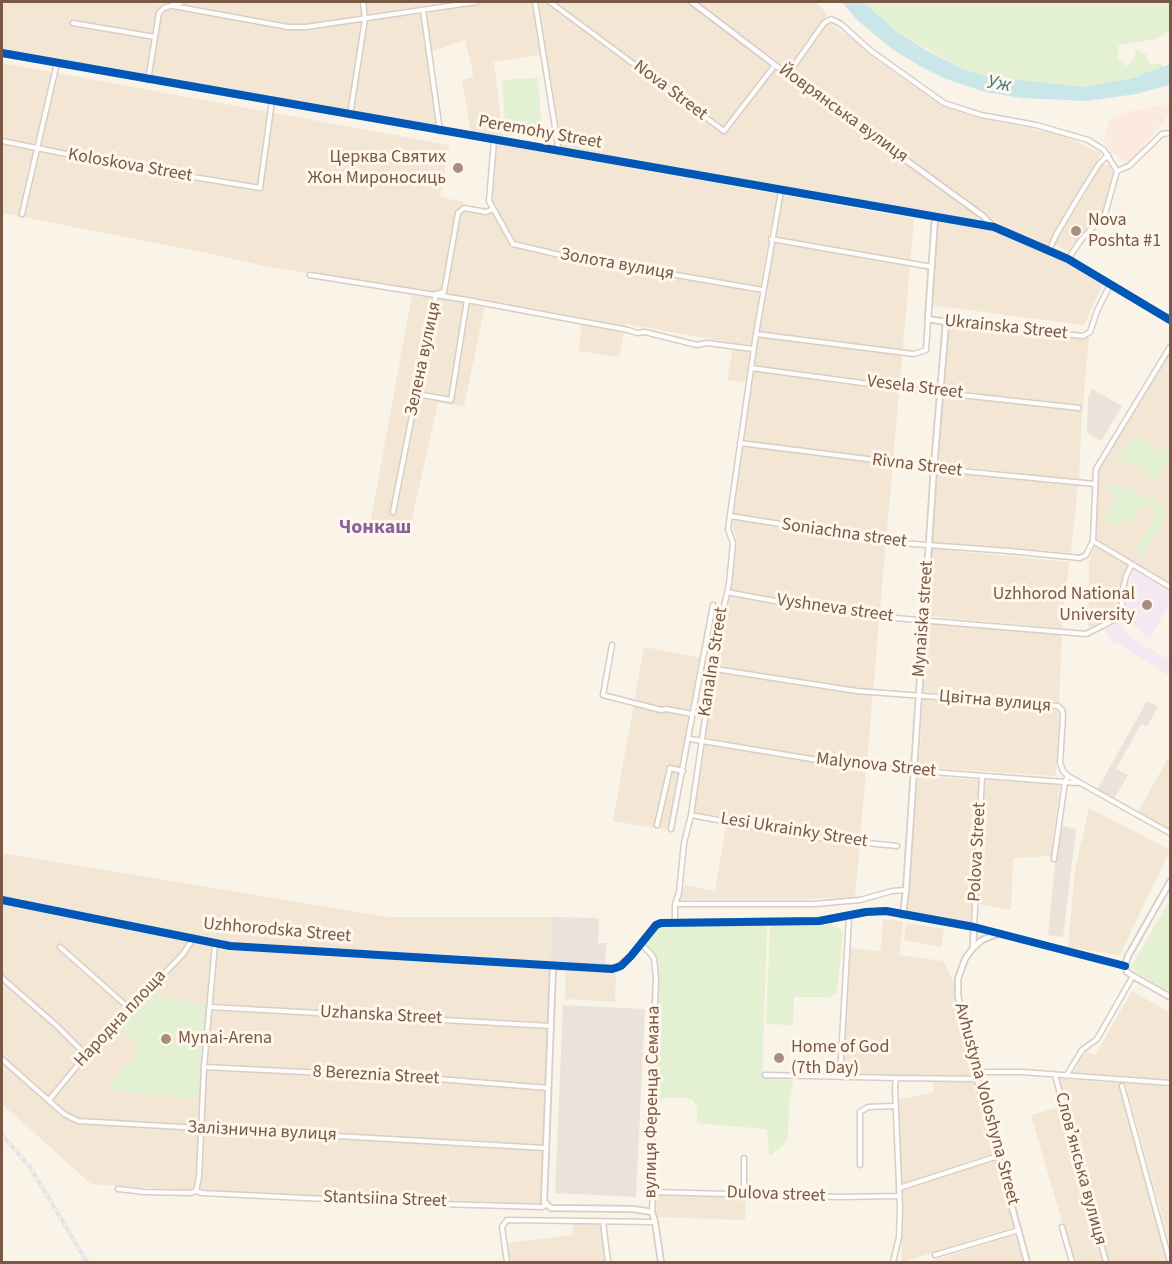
<!DOCTYPE html>
<html>
<head>
<meta charset="utf-8">
<style>
  body { margin:0 }
  #map { position:relative; width:1172px; height:1264px; overflow:hidden; background:#f9f3e8; font-family:"Source Sans 3",sans-serif }
  canvas { display:block }
  .frame { position:absolute; inset:0; border:3px solid #795946; pointer-events:none }
</style>
</head>
<body>
<div id="map">
<canvas width="1172" height="1264"></canvas>
<div class="frame"></div>
</div>
<script>
const context = document.querySelector('canvas').getContext('2d');
context.lineJoin = 'round';
function fill(path, color) {
  context.fillStyle = color;
  context.fill(path, 'evenodd');
}
function toPath(rows) {
  const path = new Path2D();
  for (const r of rows) {
    path.moveTo(r[0], r[1]);
    for (let i = 2; i < r.length; i += 2) path.lineTo(r[i], r[i + 1]);
  }
  return path;
}
function stroke(path, color, width, dash) {
  context.strokeStyle = color;
  context.lineWidth = width;
  context.lineCap = dash ? 'butt' : 'round';
  context.setLineDash(dash || []);
  context.stroke(path);
}
function write(font, color, halo, rows, align = 'center') {
  context.font = font + ' "Source Sans 3",sans-serif';
  context.lineWidth = 6;
  context.setLineDash([]);
  context.textBaseline = 'middle';
  context.strokeStyle = halo;
  context.fillStyle = color;
  for (const [text, x, y, turn = 0] of rows) {
    context.save();
    context.translate(x, y);
    context.rotate((+turn || 0) * Math.PI / 180);
    context.textAlign = isNaN(turn) ? turn : align;
    if (halo) context.strokeText(text, 0, 0);
    context.fillText(text, 0, 0);
    context.restore();
  }
}
fill(toPath([
  [2,2,687,2,857,130,978,214,976,222,562,150,545,54,494,62,503,139,471,133,462,80,474,77,465,40,427,53,436,126,2,49],
  [697,2,816,2,827,14,825,19,834,27,848,35,877,60,942,105,982,119,1062,135,1101,153,1048,246,1006,228],
  [2,63,449,145,440,197,463,202,462,212,489,215,494,211,492,197,497,144,777,194,768,241,745,382,727,380,734,343,626,324,619,357,579,351,582,317,486,301,464,406,438,403,409,532,370,525,413,289,269,267,212,254,2,213],
  [1103,164,1112,166,1113,174,1104,212,1069,252,1054,244],
  [783,195,914,219,855,898,681,900,684,885,715,891,727,820,694,812,703,743,719,666,720,642,729,599,737,544,733,524,740,454,756,345],
  [938,221,987,229,1067,263,1103,284,1084,325,930,305],
  [948,324,1089,337,1083,405,942,390],
  [1170,350,1170,585,1095,540,1098,469],
  [941,393,1082,411,1079,480,937,464],
  [936,470,1078,485,1071,553,932,542],
  [1095,546,1127,565,1128,571,1120,591,1119,614,1088,628,1089,561],
  [932,549,1069,562,1062,628,928,616],
  [926,623,1062,633,1059,703,921,692],
  [644,647,706,659,674,831,613,821],
  [923,699,1059,710,1056,776,919,767],
  [1170,755,1170,831,1138,812],
  [918,776,1060,785,1051,856,1013,858,1011,910,972,903,971,922,906,913],
  [1089,808,1170,850,1120,955,1068,947,1075,870],
  [2,853,388,917,552,917,540,1204,168,1189,91,1184,2,1104],
  [883,919,903,922,899,955,943,961,954,982,956,1008,973,1075,971,1077,842,1073,850,948,879,951,881,949],
  [906,923,944,929,941,947,904,940],
  [566,970,616,973,615,1002,565,999],
  [1132,991,1169,1012,1170,1081,1072,1075,1086,1051,1095,1055],
  [1058,1079,1118,1083,1167,1262,1108,1262],
  [934,1081,969,1081,975,1084,1014,1227,902,1262,896,1100,934,1092],
  [1126,1084,1170,1086,1170,1244],
  [1060,1107,1103,1262,1074,1262,1031,1115],
  [655,1193,746,1193,745,1220,657,1217],
  [573,1224,600,1224,606,1262,510,1262,508,1243,573,1235],
  [1015,1235,1022,1262,924,1262,935,1260]
]), '#f3e6d5');
fill(toPath([
  [1170,104,1169,114,1127,166,1104,144,1109,120,1131,111]
]), '#fceade');
fill(toPath([
  [1092,389,1122,406,1101,441,1087,433,1088,398],
  [1147,701,1158,707,1147,727,1141,724,1116,769,1128,775,1114,799,1097,790],
  [1063,826,1076,829,1063,937,1048,935,1058,833],
  [552,917,599,918,598,943,606,943,605,964,550,962],
  [563,1005,645,1009,636,1197,555,1193]
]), '#ebe2d9');
fill(toPath([
  [1134,570,1170,591,1170,603,1150,638,1135,627,1126,607,1126,590],
  [1120,621,1128,636,1165,658,1170,658,1170,674,1164,674,1163,671,1117,643,1114,645,1105,629]
]), '#f5e8f2');
fill(toPath([
  [863,2,1170,2,1170,33,1167,32,1157,39,1119,45,1117,59,1127,66,1134,59,1136,50,1146,54,1149,64,1162,64,1164,68,1104,85,1084,87,1045,84,989,77,961,68,897,32],
  [538,78,542,134,506,136,502,80],
  [1136,437,1164,452,1166,450,1170,452,1170,456,1156,481,1140,471,1143,466,1140,464,1137,469,1122,460,1121,462,1117,460,1131,438,1134,441],
  [1111,483,1124,491,1127,487,1150,501,1152,498,1163,505,1166,516,1143,555,1135,550,1156,512,1143,504,1131,522,1120,523,1118,527,1105,519,1117,496,1107,490],
  [1170,900,1170,992,1136,972,1131,967],
  [831,923,843,932,837,992,829,997,794,997,793,1025,766,1024,770,928,774,925],
  [660,925,765,925,767,927,762,1078,784,1078,793,1081,793,1083,789,1103,788,1136,786,1142,771,1155,769,1155,767,1129,697,1123,697,1108,693,1100,687,1098,664,1098,653,1105,655,959,646,945,649,936],
  [152,994,205,1006,198,1099,116,1092,110,1083,141,1049,120,1029]
]), '#e3f0d1');
fill(toPath([
  [842,2,863,2,897,32,929,52,961,68,989,77,1084,87,1132,78,1170,64,1170,85,1136,94,1087,101,1021,98,985,92,946,79,923,68,892,49,857,20]
]), '#c9e7e9');
const minor = toPath([
  [535,2,559,152],
  [550,2,724,131,775,65],
  [173,6,288,27,306,27,476,2],
  [423,10,440,131],
  [73,23,155,37],
  [788,74,824,23,831,19,841,24,871,51,944,103,981,115,1036,125,1088,140,1104,150,1117,171],
  [148,80,159,13,164,8,182,2],
  [350,115,365,19,363,2],
  [2,141,121,165,260,188,272,101],
  [494,141,489,201,513,244,560,255,763,290],
  [22,214,57,63],
  [771,239,932,267],
  [1049,251,1056,235,1076,201,1099,164,1108,155],
  [1068,259,1081,240,1105,214,1117,171,1129,166,1162,134,1170,133],
  [310,275,467,300,628,330,637,333,645,332,697,345,707,343,753,349],
  [946,322,1083,336,1090,332,1097,311,1110,285],
  [756,334,914,354,926,350,928,319],
  [751,368,907,389,1079,408],
  [416,394,451,400,467,300],
  [740,443,971,472,1095,484],
  [393,512,436,294,444,292,458,213,464,208,486,212,493,209],
  [730,516,900,543,1009,551,1080,558,1086,555,1093,541,1096,469,1170,347],
  [1093,541,1170,587],
  [727,592,817,609,871,616,1086,634,1122,616,1122,593,1126,576,1132,564],
  [612,645,603,695,661,710,666,709,692,714],
  [715,669,857,691,1058,706,1062,710,1063,715,1060,763,1063,771,1068,776,1170,833],
  [690,739,854,766,1077,783],
  [691,815,808,837,897,846],
  [657,825,670,768,683,771],
  [671,829,713,605],
  [1054,859,1065,782,1068,776],
  [2,900,230,946,553,966],
  [675,904,815,904,860,900,892,891,906,890],
  [675,921,675,904,679,893,684,843,691,815,707,705,715,669,719,628,729,584,733,543,728,529,756,334,781,191],
  [974,927,982,777],
  [641,944,651,954,654,959,656,979,651,1088,653,1192,652,1212],
  [60,947,130,1009],
  [2,978,57,1026,86,1055],
  [210,1007,551,1026],
  [2,1059,64,1114,78,1121,545,1148],
  [204,1067,426,1078,548,1088],
  [975,1072,1022,1072,1170,1083],
  [765,1075,896,1078],
  [1055,1075,1106,1262],
  [840,1076,849,917],
  [1066,1076,1082,1050,1097,1039,1133,976],
  [1122,1086,1170,1262],
  [49,1100,86,1055,183,954,193,939],
  [860,1165,860,1112,868,1107,895,1106],
  [899,1188,998,1156],
  [118,1189,145,1192,190,1193,196,1191,202,1193,408,1203,542,1207,546,1205],
  [196,1191,199,1177,204,1067,215,944],
  [653,1192,839,1197,899,1196],
  [744,1194,744,1158],
  [603,1222,608,1262],
  [1062,1227,1072,1262],
  [935,1255,1019,1230],
  [507,1262,502,1227,507,1220,655,1222],
  [893,1262,899,1237,900,1209,895,1087,896,1078,977,1079]
]);
const tertiary = toPath([
  [692,2,775,65,983,216,994,227],
  [2,53,994,227,1068,259,1170,320],
  [903,915,906,890,934,467,946,322,928,319,935,217],
  [997,934,982,940,973,948,965,959,958,979,958,996,975,1072,1027,1262],
  [973,948,974,927],
  [1125,966,1128,956,1170,882],
  [1125,966,1127,972,1133,976,1170,997],
  [661,1262,655,1222,652,1212,633,1209,551,1208,544,1202,553,966,617,968,631,956,656,925,661,923,819,921,866,912,886,911,974,927,1125,966]
]);
stroke(minor, '#d7cec5', 7);
stroke(tertiary, '#d7cec5', 8);
stroke(minor, '#fefdfc', 4);
stroke(tertiary, '#fefdfc', 4.5);
const rail = toPath([
  [2,1135,30,1167,87,1262]
]);
stroke(rail, '#e5e1e5', 4);
stroke(rail, '#fff7eb', 1.5, [4.5]);
stroke(toPath([
  [2,53,994,227,1068,259,1170,320],
  [2,900,230,946,612,969,621,966,631,956,656,925,661,923,819,921,866,912,886,911,974,927,1125,966]
]), '#0057b8', 8);
for (const [x, y, r, color] of [
  [458,168,6,"#a68f7f"],
  [1076,231,6,"#a68f7f"],
  [1147,605,6,"#a68f7f"],
  [166,1039,6,"#a68f7f"],
  [779,1058,6,"#a68f7f"]
]) {
  const dot = new Path2D();
  dot.arc(x, y, r, 0, 2 * Math.PI);
  context.fillStyle = color;
  context.fill(dot);
  stroke(dot, '#fff7eb', 2);
}
write('18px', '#795946', '#fff7eb', [
  ["Nova Street",670,91,37],
  ["Йоврянська вулиця",843,114,36],
  ["Peremohy Street",540,133,10],
  ["Koloskova Street",130,166,10],
  ["Золота вулиця",617,265,10],
  ["Ukrainska Street",1006,328,6],
  ["Зелена вулиця",424,359,-78],
  ["Vesela Street",915,388,7],
  ["Rivna Street",917,466,7],
  ["Soniachna street",844,534,8],
  ["Vyshneva street",835,609,8],
  ["Mynaiska street",924,619,-86],
  ["Kanalna Street",714,662,-81],
  ["Цвітна вулиця",995,702,5],
  ["Malynova Street",876,766,6],
  ["Lesi Ukrainky Street",794,831,9],
  ["Polova Street",978,852,-87],
  ["Uzhhorodska Street",277,931,5],
  ["Uzhanska Street",381,1016,3],
  ["Народна площа",121,1019,-47],
  ["8 Bereznia Street",376,1076,3],
  ["вулиця Ференца Семана",653,1102,-89],
  ["Avhustyna Voloshyna Street",986,1104,75],
  ["Залізнична вулиця",262,1132,3],
  ["Словʼянська вулиця",1080,1169,75],
  ["Dulova street",776,1195,2],
  ["Stantsiina Street",385,1200,2]
]);
write('18px', '#795946', '#fff7eb', [
  ["Церква Святих",446,158,"right"],
  ["Жон Мироносиць",446,179,"right"],
  ["Nova",1088,221],
  ["Poshta #1",1088,242],
  ["Uzhhorod National",1135,595,"right"],
  ["University",1135,616,"right"],
  ["Mynai-Arena",178,1039],
  ["Home of God",791,1048],
  ["(7th Day)",791,1069]
], 'left');
write('italic 20px', '#3a7a87', '#fff7eb', [
  ["Уж",999,85,9]
]);
write('bold 20px', '#8a609d', '#fff7eb', [
  ["Чонкаш",375,529]
]);
</script>
</body>
</html>
